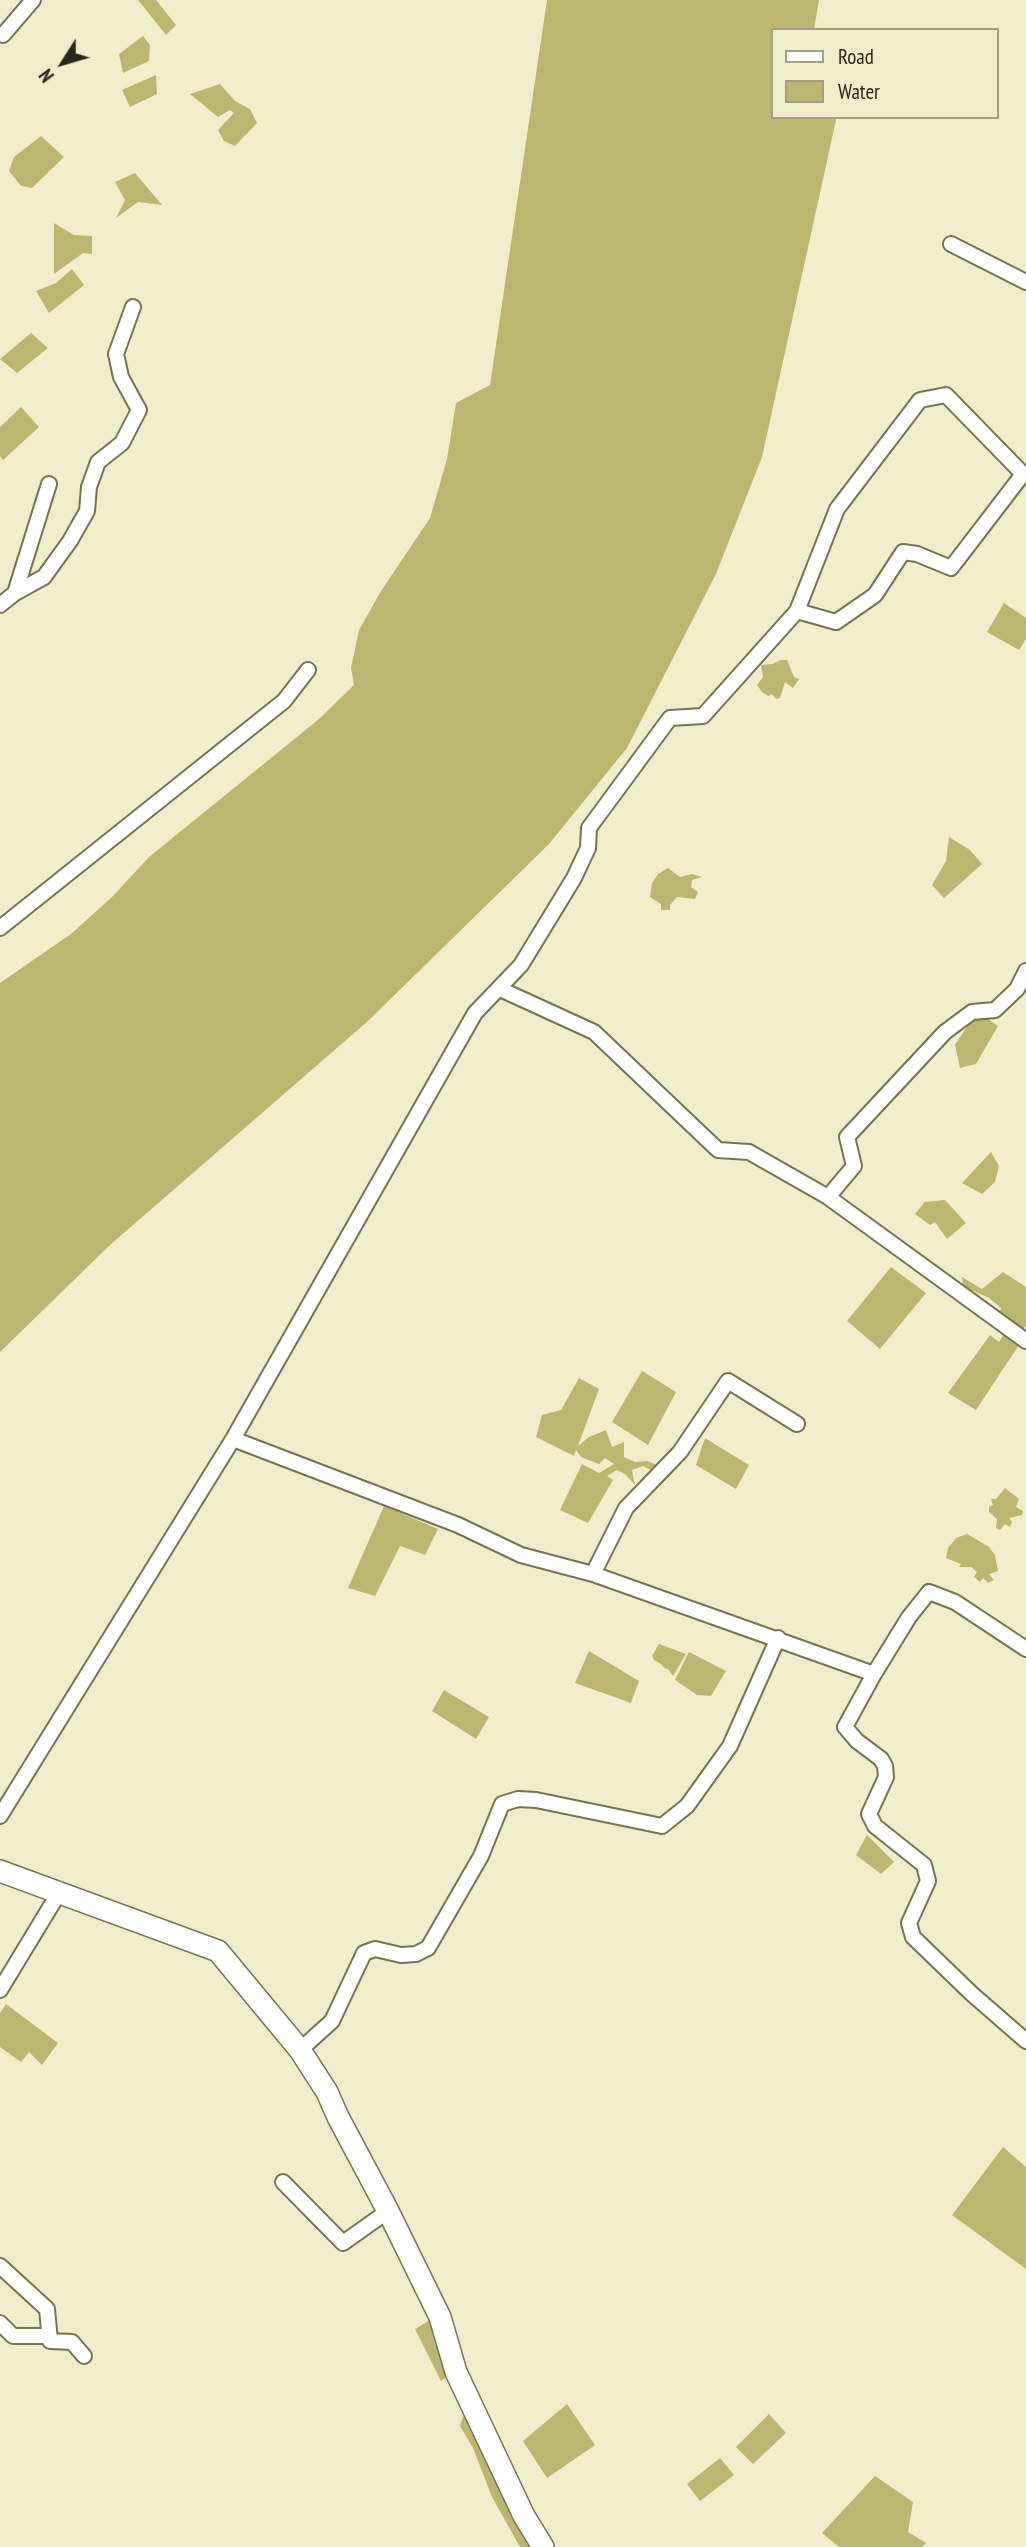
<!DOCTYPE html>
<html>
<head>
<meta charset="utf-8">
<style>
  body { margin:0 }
  #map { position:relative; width:1026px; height:2547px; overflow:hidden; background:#f0edca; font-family:"PT Sans Narrow",sans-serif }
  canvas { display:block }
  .legend { position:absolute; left:771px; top:28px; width:228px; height:91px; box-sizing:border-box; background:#f0edca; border:2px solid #a09e84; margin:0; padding:9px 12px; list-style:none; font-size:21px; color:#28271a }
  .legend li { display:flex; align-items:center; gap:14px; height:35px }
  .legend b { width:35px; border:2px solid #a09e84 }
  .north { position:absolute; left:28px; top:28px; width:70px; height:70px; -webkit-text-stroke:5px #f0edca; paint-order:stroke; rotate:233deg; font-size:19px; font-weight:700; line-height:28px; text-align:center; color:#28271a }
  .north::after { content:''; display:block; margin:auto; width:24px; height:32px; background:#28271a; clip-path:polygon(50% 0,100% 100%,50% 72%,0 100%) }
</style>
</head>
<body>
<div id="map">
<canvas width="1026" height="2547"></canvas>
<ul class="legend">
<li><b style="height:9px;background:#fff"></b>Road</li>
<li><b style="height:19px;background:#bcb770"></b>Water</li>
</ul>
<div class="north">N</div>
</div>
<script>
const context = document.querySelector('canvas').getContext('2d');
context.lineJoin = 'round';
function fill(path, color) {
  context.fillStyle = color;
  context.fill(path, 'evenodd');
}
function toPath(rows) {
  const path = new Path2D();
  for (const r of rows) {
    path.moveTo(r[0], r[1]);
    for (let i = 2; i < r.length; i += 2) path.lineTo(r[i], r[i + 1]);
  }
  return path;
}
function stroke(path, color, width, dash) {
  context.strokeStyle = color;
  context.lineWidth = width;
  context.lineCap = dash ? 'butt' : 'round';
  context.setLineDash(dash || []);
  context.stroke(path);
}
fill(toPath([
  [138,0,156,0,176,25,166,35],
  [547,0,819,0,814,30,772,30,772,117,836,117,836,120,762,457,716,574,627,748,549,844,368,1021,110,1245,0,1352,0,983,71,934,112,897,149,857,319,719,354,685,351,668,359,630,381,591,430,518,447,459,456,403,490,385],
  [143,36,150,45,149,61,123,73,119,54],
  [156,75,157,94,130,107,122,90],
  [220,84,235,101,250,109,257,123,235,146,224,141,218,130,234,113,230,110,218,117,190,94],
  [41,136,64,157,32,188,21,186,9,171,14,157],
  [135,173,162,205,138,202,116,218,125,200,115,182],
  [54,223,74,235,92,236,92,254,83,253,54,274],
  [72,269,84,285,49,313,36,291,56,283],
  [31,333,48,348,17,373,0,359],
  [21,407,39,427,3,460,0,456,0,427],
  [1004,603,1026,618,1026,639,1019,650,987,632],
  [781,660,787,660,794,677,799,679,793,688,785,682,780,698,776,699,772,694,768,696,762,692,757,685,763,677,761,665,772,664],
  [949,837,970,850,982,864,944,898,932,885,946,861],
  [668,868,680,877,692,874,702,877,692,880,691,887,698,892,695,899,677,897,670,905,670,910,661,910,661,904,650,897,652,883,658,874],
  [985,1017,998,1026,976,1064,960,1068,955,1045,972,1019],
  [991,1152,999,1166,995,1182,982,1194,962,1183],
  [945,1200,966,1223,947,1239,935,1222,930,1225,915,1214,925,1202],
  [891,1267,926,1293,880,1349,847,1321],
  [1003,1272,1026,1287,1026,1326,1022,1330,999,1315,1001,1308,989,1298,963,1286,962,1277,982,1289],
  [1004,1334,1019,1345,976,1410,948,1393,990,1335,999,1342],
  [642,1371,676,1392,648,1445,612,1422],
  [579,1378,599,1389,578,1446,589,1437,606,1430,612,1447,624,1442,624,1457,635,1462,647,1461,658,1465,653,1471,643,1466,632,1470,635,1485,625,1474,617,1470,607,1476,613,1480,588,1523,560,1510,582,1464,599,1473,614,1464,605,1458,599,1464,581,1457,576,1450,574,1456,536,1437,542,1415,561,1410],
  [705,1438,749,1465,736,1489,696,1465],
  [1005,1488,1019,1499,1016,1507,1023,1511,1022,1515,1009,1518,1012,1522,1010,1527,1005,1524,1000,1530,996,1528,997,1519,989,1512,989,1507,993,1505,991,1499,996,1499],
  [384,1506,438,1529,425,1555,400,1546,375,1596,348,1588],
  [967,1534,989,1547,995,1555,998,1571,989,1574,994,1580,988,1583,983,1578,980,1582,974,1577,977,1572,971,1567,959,1567,961,1564,946,1558,948,1548,956,1538],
  [659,1644,686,1654,673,1676,668,1669,664,1668,661,1664,654,1660,652,1656],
  [589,1651,639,1681,631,1703,575,1683],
  [689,1652,726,1671,711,1696,697,1695,675,1680],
  [444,1690,489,1717,476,1739,432,1711],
  [867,1835,894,1862,881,1874,856,1855],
  [6,2004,58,2043,42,2065,29,2052,21,2062,0,2047,0,2013],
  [1003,2147,1026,2167,1026,2269,952,2215],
  [430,2320,456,2372,441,2381,415,2329],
  [567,2404,595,2445,547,2478,523,2441],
  [769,2414,786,2433,753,2464,736,2447],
  [463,2416,474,2426,533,2547,520,2547,492,2497,473,2448,460,2426],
  [720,2458,734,2475,700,2501,687,2484],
  [875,2476,913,2502,908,2532,926,2543,922,2547,839,2547,822,2533]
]), '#bcb770');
const street = toPath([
  [3,35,33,0],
  [951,244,1026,282],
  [15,593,49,484],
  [0,605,15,593,44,577,70,541,87,511,89,487,98,462,122,443,139,410,121,377,116,354,133,307],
  [0,928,284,701,308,670],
  [500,989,594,1032,718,1150,749,1152,828,1197,1026,1341],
  [828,1197,854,1166,847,1137,945,1032,972,1012,995,1010,1017,989,1026,971],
  [233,1439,458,1525,521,1555,593,1574,874,1674],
  [593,1574,626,1508,680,1452,728,1381,797,1424],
  [1026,1649,955,1602,929,1592,909,1617,874,1674,845,1727,857,1741,881,1759,885,1766,886,1777,869,1814,875,1826,924,1865,928,1881,909,1923,913,1937,972,1994,1026,2041],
  [0,1816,233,1439,475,1013,521,965,574,878,588,848,589,828,670,718,703,716,797,611,837,509,920,400,946,395,1023,474,951,568,917,554,903,552,875,595,836,622,797,611],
  [0,1990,60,1891],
  [300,2050,332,2021,364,1953,375,1949,401,1955,416,1954,428,1948,481,1856,502,1804,518,1799,536,1800,662,1826,687,1806,730,1746,778,1638],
  [283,2182,343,2243,388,2211],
  [0,2266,47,2309,50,2341,72,2342,84,2356],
  [0,2323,13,2336,48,2336]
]);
const secondary = toPath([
  [0,1871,218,1951,300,2050,327,2092,338,2117,388,2211,440,2317,456,2372,524,2516,543,2547]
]);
stroke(street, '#757353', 18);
stroke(secondary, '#757353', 24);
stroke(street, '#fff', 14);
stroke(secondary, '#fff', 21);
</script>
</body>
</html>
